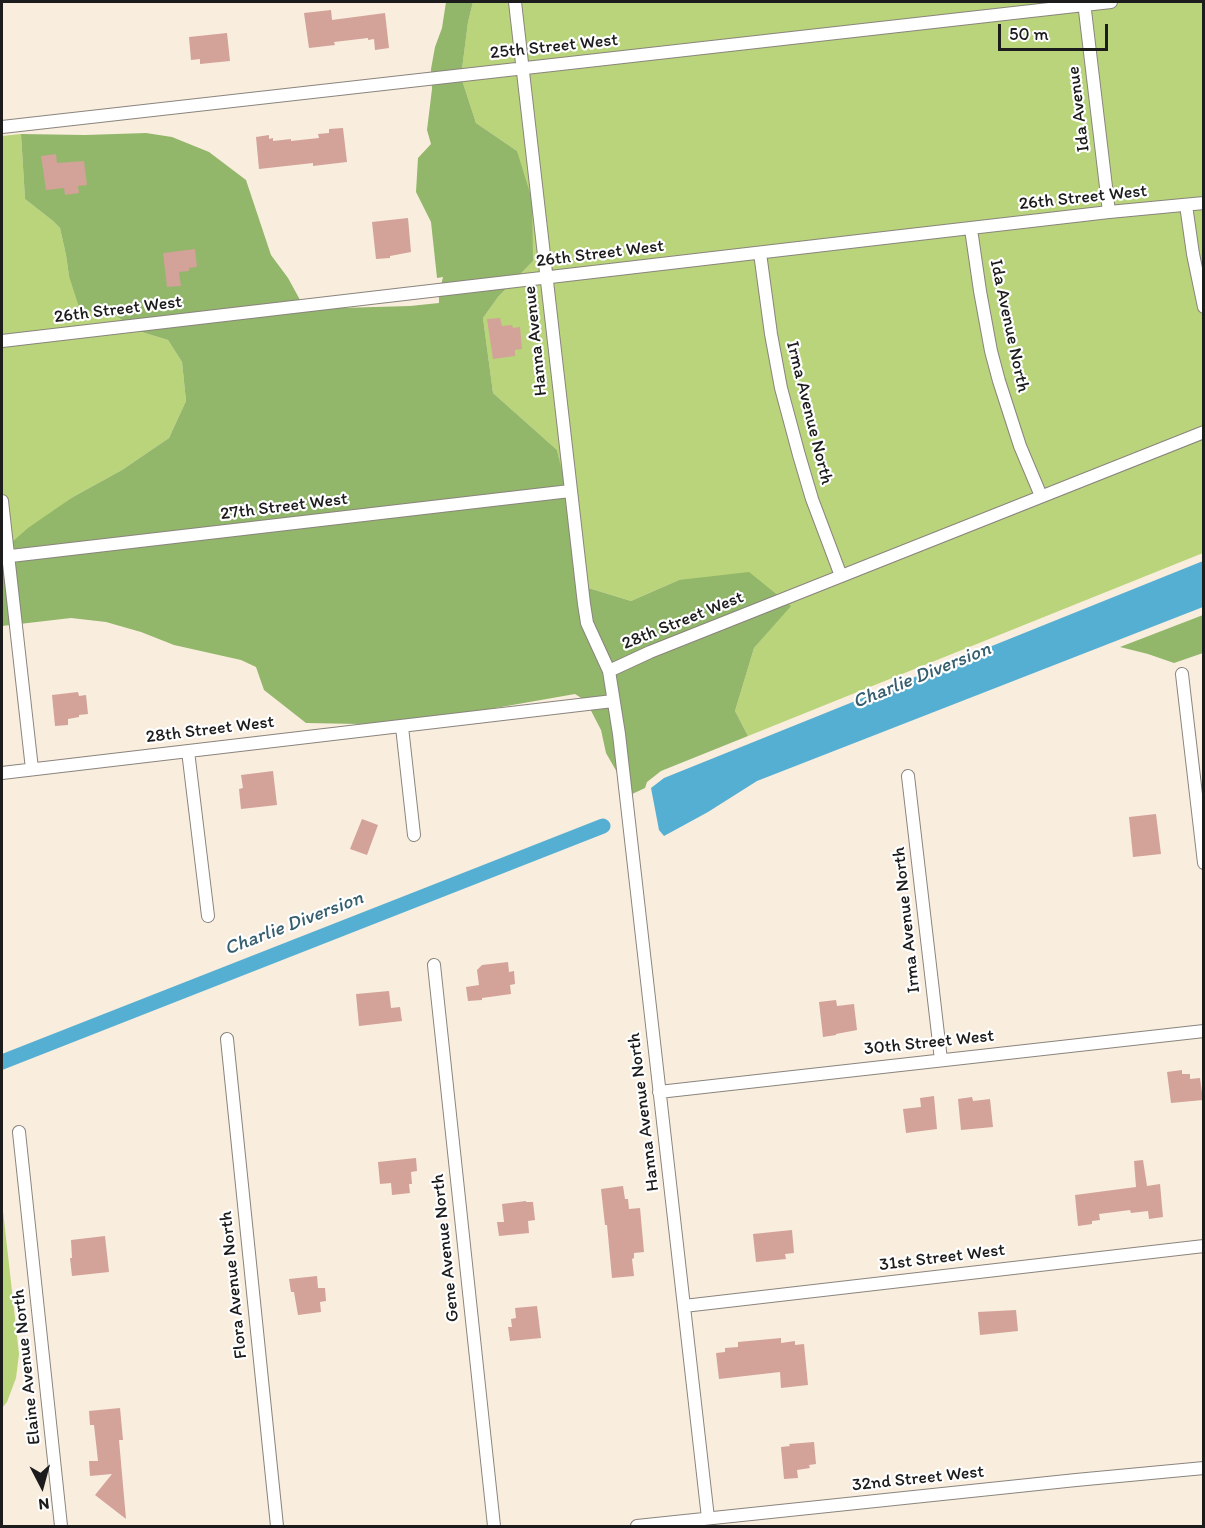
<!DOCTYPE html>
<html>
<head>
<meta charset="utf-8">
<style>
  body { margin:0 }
  #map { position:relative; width:1205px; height:1528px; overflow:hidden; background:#f9edde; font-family:Itim,sans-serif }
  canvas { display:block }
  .frame { position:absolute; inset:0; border:3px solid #1c1c1c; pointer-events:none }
  .north { position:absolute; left:12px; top:1456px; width:60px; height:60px; -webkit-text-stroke:4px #fff; paint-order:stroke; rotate:174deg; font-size:16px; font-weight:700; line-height:24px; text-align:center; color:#1c1c1c }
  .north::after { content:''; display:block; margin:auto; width:21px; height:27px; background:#1c1c1c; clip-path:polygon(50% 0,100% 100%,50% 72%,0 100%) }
  .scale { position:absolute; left:998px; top:24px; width:110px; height:27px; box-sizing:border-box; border:3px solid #1c1c1c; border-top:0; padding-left:8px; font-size:18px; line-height:21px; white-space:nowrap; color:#1c1c1c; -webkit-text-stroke:4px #fff; paint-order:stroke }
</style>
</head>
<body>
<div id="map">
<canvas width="1205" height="1528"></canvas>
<div class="frame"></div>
<div class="north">N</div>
<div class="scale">50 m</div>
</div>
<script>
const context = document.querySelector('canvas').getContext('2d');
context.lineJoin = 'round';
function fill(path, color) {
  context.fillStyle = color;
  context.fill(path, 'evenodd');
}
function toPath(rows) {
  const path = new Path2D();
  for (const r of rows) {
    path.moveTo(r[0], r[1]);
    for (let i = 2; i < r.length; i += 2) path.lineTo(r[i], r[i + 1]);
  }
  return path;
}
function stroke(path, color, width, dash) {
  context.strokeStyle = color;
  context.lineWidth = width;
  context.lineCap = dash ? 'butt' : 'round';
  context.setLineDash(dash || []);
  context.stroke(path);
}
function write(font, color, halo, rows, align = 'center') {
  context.font = font + ' Itim,sans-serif';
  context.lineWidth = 4.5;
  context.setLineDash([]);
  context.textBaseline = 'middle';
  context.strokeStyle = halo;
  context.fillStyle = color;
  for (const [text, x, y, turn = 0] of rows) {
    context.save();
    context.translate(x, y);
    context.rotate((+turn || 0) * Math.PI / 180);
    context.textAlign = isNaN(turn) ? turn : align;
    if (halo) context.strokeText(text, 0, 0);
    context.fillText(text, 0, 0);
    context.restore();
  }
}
fill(toPath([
  [473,2,1203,2,1203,553,748,736,735,711,754,648,790,606,679,580,631,601,585,587,557,450,493,393,483,318,498,297,533,261,517,151,476,123,461,77,468,22],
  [21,134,25,199,53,221,60,228,66,255,69,276,114,314,135,330,168,340,182,362,186,401,169,438,122,470,73,497,2,551,2,136],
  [2,1202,19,1354,16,1378,7,1402,2,1408]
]), '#b9d47a');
fill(toPath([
  [446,2,473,2,468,22,461,77,476,123,517,151,532,200,533,261,498,297,483,318,493,393,557,450,568,496,585,587,631,601,679,580,749,572,791,606,754,648,735,711,748,736,661,771,647,782,645,788,630,795,606,753,601,730,586,701,575,694,427,720,360,724,306,723,264,690,256,667,241,660,174,645,141,632,106,622,71,618,2,626,2,551,28,528,73,497,122,470,169,438,186,401,182,362,168,340,135,330,114,314,80,310,69,276,66,255,60,228,53,221,25,199,21,134,85,135,146,133,172,137,209,152,246,180,271,255,288,278,305,309,410,306,439,303,439,294,443,277,437,278,431,222,416,192,418,158,431,144,427,130,432,89,431,69,435,47,442,28],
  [1203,615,1203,653,1174,663,1148,654,1120,647]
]), '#92b66a');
fill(toPath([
  [1203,561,1203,607,757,781,708,812,664,836,659,830,651,788,664,778]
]), '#55afd3');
stroke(toPath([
  [2,1062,603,826]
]), '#55afd3', 15);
fill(toPath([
  [331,10,332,20,385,13,389,48,375,50,374,39,368,40,368,38,334,42,335,45,309,48,304,13],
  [227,33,230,61,200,64,200,59,191,60,189,37],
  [343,128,347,162,313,166,313,163,259,169,256,137,269,135,269,139,273,138,273,141,291,139,291,141,319,138,318,134,329,133,329,129],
  [56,154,57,163,84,161,87,185,78,186,79,193,65,195,64,188,46,190,41,156],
  [408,218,411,252,390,256,390,258,376,259,372,222],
  [195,249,197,267,189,268,189,271,179,272,181,286,167,287,163,253],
  [500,318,502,326,512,325,513,328,520,327,522,349,515,350,515,356,493,359,487,319],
  [78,692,79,696,86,695,88,714,79,715,79,717,68,719,68,725,55,726,52,695],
  [273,771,277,805,241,809,239,789,243,788,241,775],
  [1156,814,1161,854,1133,857,1129,817],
  [362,819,378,825,367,855,350,849],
  [508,962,509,972,514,971,515,984,510,985,511,994,482,998,482,1000,468,1001,466,987,479,985,477,970,482,965],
  [389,991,391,1008,400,1007,402,1021,359,1026,356,994],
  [836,1000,837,1006,854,1004,857,1030,836,1034,836,1035,823,1037,819,1002],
  [1182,1070,1182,1074,1190,1074,1190,1079,1200,1078,1203,1100,1171,1103,1167,1072],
  [934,1096,937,1129,906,1133,903,1109,921,1107,920,1098],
  [972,1097,973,1101,990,1099,993,1127,961,1130,958,1099],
  [416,1158,417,1171,411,1172,412,1184,409,1184,410,1193,392,1195,391,1183,380,1184,378,1162],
  [1143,1160,1147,1186,1160,1184,1163,1217,1149,1219,1148,1211,1131,1213,1130,1210,1099,1214,1100,1220,1092,1221,1092,1224,1078,1226,1075,1195,1136,1187,1134,1161],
  [623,1186,625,1199,628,1199,629,1209,640,1208,644,1252,634,1253,634,1258,632,1259,634,1276,612,1278,607,1225,605,1225,601,1189],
  [526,1201,526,1202,533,1202,535,1220,528,1221,529,1233,499,1236,497,1222,504,1222,502,1204],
  [792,1230,794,1253,785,1254,786,1259,756,1262,753,1234],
  [105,1236,109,1272,72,1276,70,1258,72,1258,71,1240],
  [317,1276,318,1288,325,1288,326,1301,320,1302,321,1312,298,1315,294,1292,291,1292,289,1279],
  [537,1306,541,1338,510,1341,508,1327,512,1327,511,1319,516,1318,515,1308],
  [1016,1310,1018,1331,980,1335,978,1312],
  [781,1338,781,1343,795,1341,795,1345,804,1344,808,1385,781,1388,780,1372,719,1379,716,1353,725,1352,725,1348,738,1347,738,1342],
  [120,1408,123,1440,119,1440,126,1519,95,1495,112,1474,90,1476,89,1461,98,1461,94,1425,90,1425,89,1411],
  [814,1442,816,1464,809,1465,810,1468,797,1470,798,1478,784,1479,781,1447,790,1446,789,1444]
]), '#d3a299');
const street = toPath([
  [515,2,584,604,587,623,609,671,619,734,708,1518],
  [1084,2,1109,212],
  [2,127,1111,2],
  [1186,205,1193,254,1204,307],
  [971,229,980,291,991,351,999,381,1020,446,1041,496],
  [760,253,771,334,781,388,799,455,812,499,841,576],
  [2,341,867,240,1109,212,1204,203],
  [2,501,32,769],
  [2,557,570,491],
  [609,671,650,652,1204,432],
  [1182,674,1204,863],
  [402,727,414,835],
  [188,751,208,916],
  [2,773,613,701],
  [908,776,941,1060],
  [434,965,494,1526],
  [227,1039,277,1526],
  [659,1092,1204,1031],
  [19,1132,61,1526],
  [684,1306,1204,1246],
  [637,1526,1076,1480,1204,1468]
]);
stroke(street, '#8a847d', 14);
stroke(street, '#fff', 12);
write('18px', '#1c1c1c', '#fff', [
  ["25th Street West",554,47,-6],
  ["Ida Avenue",1079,109,-97],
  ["26th Street West",1083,198,-6],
  ["26th Street West",600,254,-7],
  ["26th Street West",118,310,-7],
  ["Ida Avenue North",1009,326,78],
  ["Hanna Avenue",536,341,-96],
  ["Irma Avenue North",809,413,76],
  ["27th Street West",284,507,-7],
  ["28th Street West",683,621,-22],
  ["28th Street West",210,730,-7],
  ["Irma Avenue North",907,920,-96],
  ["30th Street West",929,1043,-6],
  ["Hanna Avenue North",644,1112,-97],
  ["Gene Avenue North",446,1248,-96],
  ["31st Street West",942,1258,-7],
  ["Flora Avenue North",234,1285,-96],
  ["Elaine Avenue North",27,1367,-96],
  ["32nd Street West",918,1479,-6]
]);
write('italic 20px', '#365e6e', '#fff', [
  ["Charlie Diversion",922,676,-22],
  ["Charlie Diversion",294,924,-21]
]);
</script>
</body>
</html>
